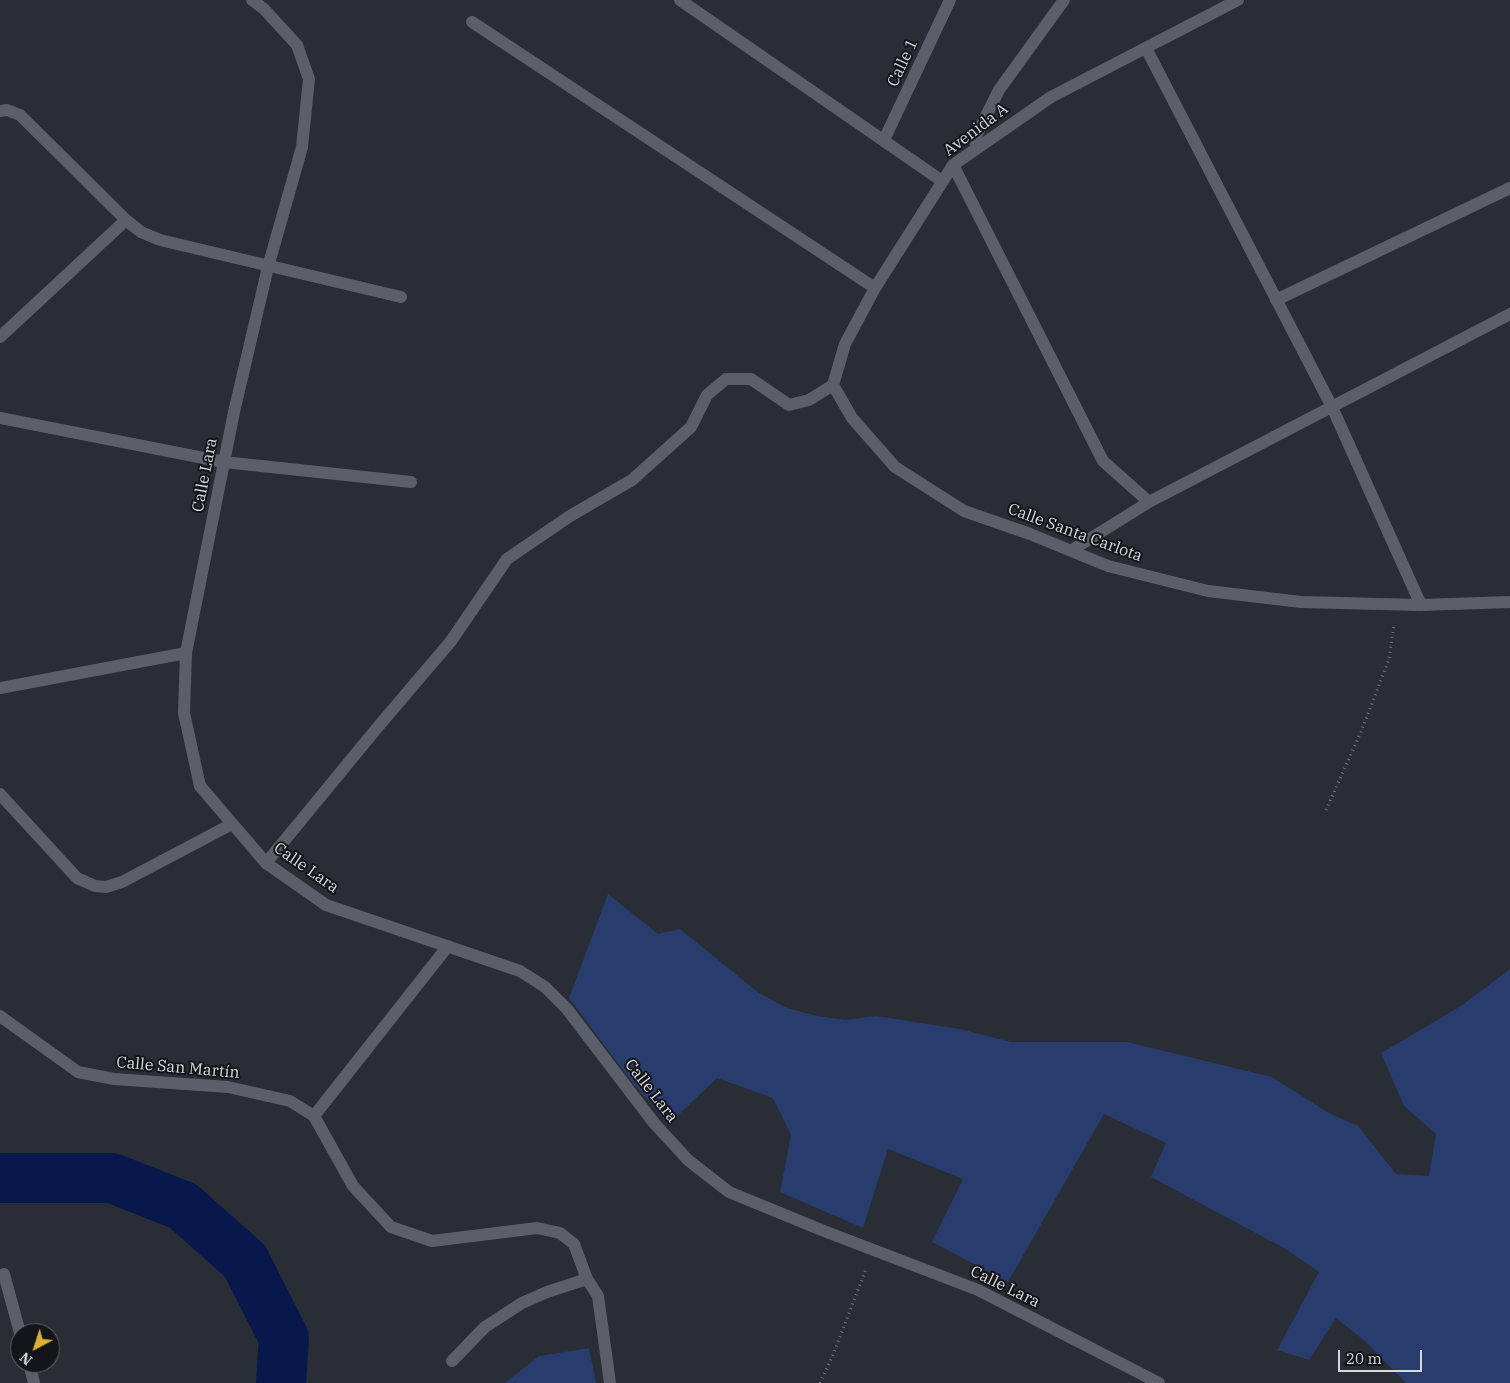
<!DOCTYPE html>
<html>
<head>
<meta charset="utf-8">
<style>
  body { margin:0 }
  #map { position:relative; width:1510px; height:1383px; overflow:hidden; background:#292d35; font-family:"IBM Plex Serif",serif }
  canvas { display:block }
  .north { position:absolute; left:10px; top:1323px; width:50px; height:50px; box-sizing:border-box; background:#141519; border:1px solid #626368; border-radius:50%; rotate:220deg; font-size:14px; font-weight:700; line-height:20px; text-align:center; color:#d6d8de }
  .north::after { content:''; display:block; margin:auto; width:18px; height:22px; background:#e0b034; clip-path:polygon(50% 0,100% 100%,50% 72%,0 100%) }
  .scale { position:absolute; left:1338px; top:1350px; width:84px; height:22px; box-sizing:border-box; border:2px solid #d6d8de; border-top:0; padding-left:6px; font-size:15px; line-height:18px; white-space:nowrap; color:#d6d8de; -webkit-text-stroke:4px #141519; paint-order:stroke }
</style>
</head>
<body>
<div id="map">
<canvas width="1510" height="1383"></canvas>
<div class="north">N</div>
<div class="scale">20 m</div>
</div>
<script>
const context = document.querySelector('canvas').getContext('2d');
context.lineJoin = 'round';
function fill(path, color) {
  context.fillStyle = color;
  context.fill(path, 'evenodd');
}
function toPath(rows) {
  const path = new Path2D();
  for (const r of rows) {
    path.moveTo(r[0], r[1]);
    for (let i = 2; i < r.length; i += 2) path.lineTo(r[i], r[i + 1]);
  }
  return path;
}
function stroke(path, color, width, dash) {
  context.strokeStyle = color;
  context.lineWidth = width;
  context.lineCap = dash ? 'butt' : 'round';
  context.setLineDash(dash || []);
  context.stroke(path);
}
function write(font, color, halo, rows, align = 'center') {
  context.font = font + ' "IBM Plex Serif",serif';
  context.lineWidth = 4;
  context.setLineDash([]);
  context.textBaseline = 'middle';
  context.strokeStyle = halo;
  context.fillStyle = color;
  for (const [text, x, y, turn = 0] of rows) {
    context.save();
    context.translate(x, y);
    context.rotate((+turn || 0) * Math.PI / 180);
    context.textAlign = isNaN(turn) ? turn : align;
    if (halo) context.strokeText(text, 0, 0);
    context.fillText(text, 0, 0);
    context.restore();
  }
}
fill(toPath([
  [608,894,658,934,680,929,759,993,787,1008,817,1016,845,1020,876,1016,960,1029,1011,1042,1127,1042,1272,1077,1329,1113,1358,1126,1396,1174,1429,1176,1436,1134,1404,1106,1381,1053,1461,1006,1510,969,1510,1383,1406,1383,1366,1342,1336,1318,1309,1360,1277,1350,1319,1272,1284,1248,1151,1177,1166,1143,1104,1114,1008,1282,932,1242,963,1179,888,1149,863,1228,780,1192,791,1135,773,1098,717,1078,669,1124,632,1082,569,998],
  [589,1348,596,1383,505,1383,539,1356]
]), '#293c6e');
stroke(toPath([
  [0,1178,112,1178,183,1206,245,1261,284,1338,281,1383]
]), '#09184c', 50);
stroke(toPath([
  [1326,810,1361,732,1389,659,1394,624],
  [820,1383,833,1355,866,1269]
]), '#75787f', 3, [1, 4]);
stroke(toPath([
  [680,0,942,181],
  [472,22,875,288],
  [1146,48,1332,407,1421,605],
  [0,111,7,110,20,115,126,220,141,232,160,240,401,297],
  [884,140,950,0],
  [976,149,976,136,999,90,1064,0],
  [953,165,1103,461,1149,502],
  [1276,300,1510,188],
  [0,337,126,220],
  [833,385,852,418,895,467,964,511,1030,534,1108,566,1208,591,1301,602,1421,605,1510,602],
  [833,385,845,344,875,288,953,165,1051,97,1238,0],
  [0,418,224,462,411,482],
  [1072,550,1149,502,1510,314],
  [0,688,186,653],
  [0,794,77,878,95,886,106,887,122,882,232,824],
  [266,863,377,728,451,641,507,559,570,516,632,480,691,427,707,395,726,379,751,379,789,405,809,400,833,385],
  [0,1016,78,1072,114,1079,228,1087,290,1101,314,1116,353,1186,391,1227,432,1241,537,1228,560,1233,574,1244,587,1279,598,1296,610,1383],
  [314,1116,448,946],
  [4,1274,20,1333],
  [452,1361,485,1327,522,1303,547,1292,587,1279],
  [29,1363,34,1383]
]), '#5b5f69', 12);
stroke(toPath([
  [252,0,264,9,297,45,309,79,302,147,268,267,234,412,186,653,184,713,200,786,266,863,326,905,520,971,545,987,567,1009,654,1123,688,1160,729,1192,824,1231,978,1290,1159,1383]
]), '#5b5f69', 12);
write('16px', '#d6d8de', '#141519', [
  ["Calle 1",903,63,-65],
  ["Avenida A",976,130,-37],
  ["Calle Lara",205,475,-79],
  ["Calle Santa Carlota",1075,533,20],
  ["Calle Lara",306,868,35],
  ["Calle San Martín",178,1068,5],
  ["Calle Lara",651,1091,52],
  ["Calle Lara",1005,1287,26]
]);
</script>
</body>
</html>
